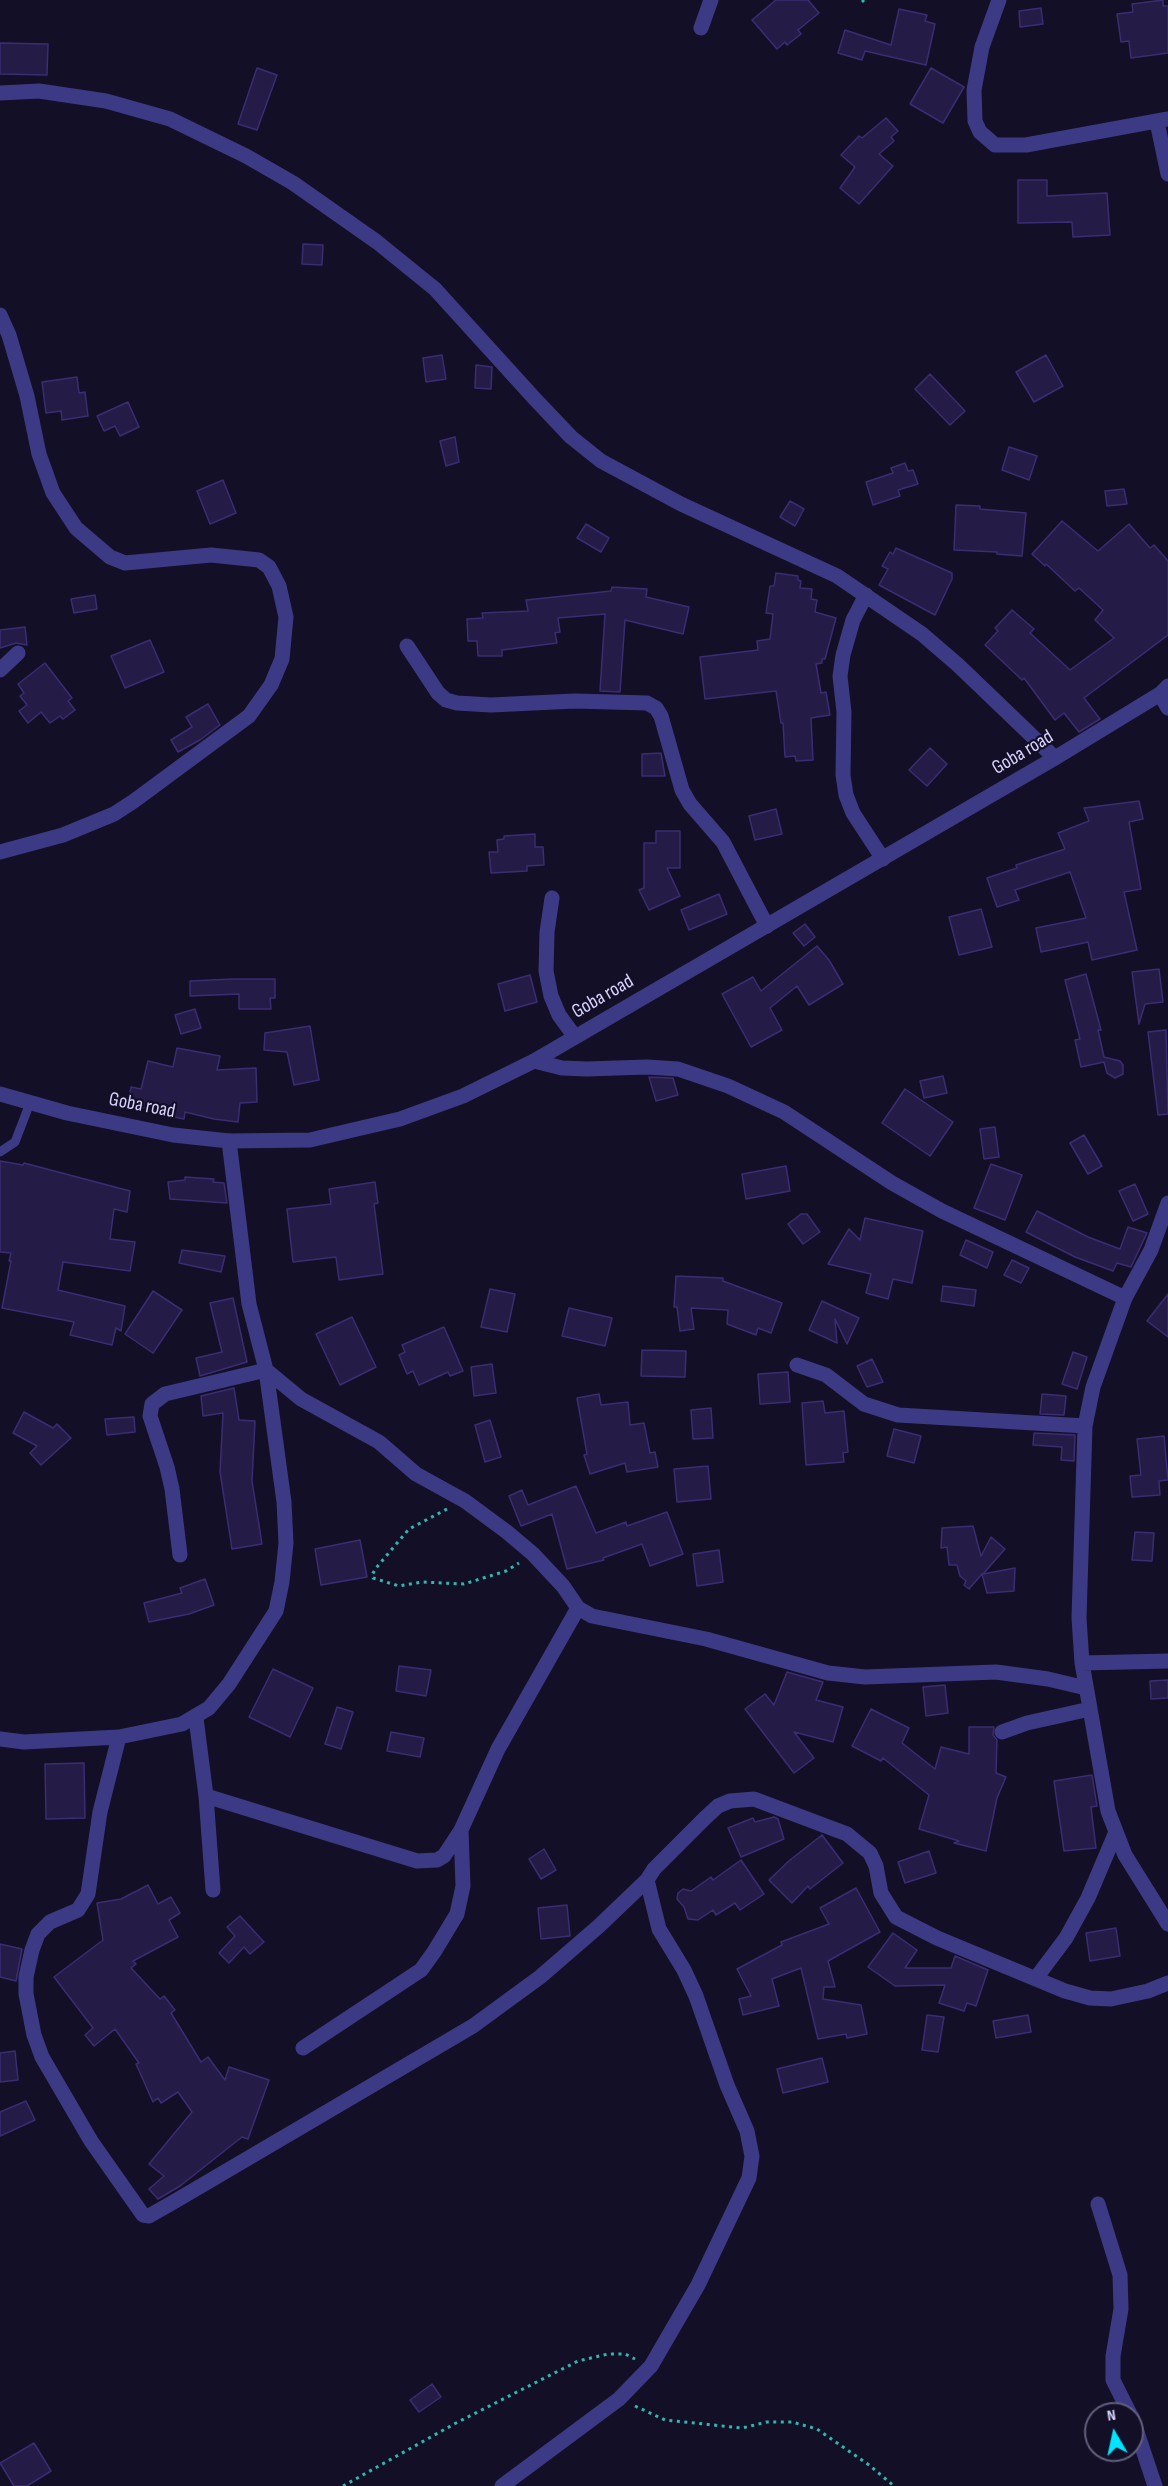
<!DOCTYPE html>
<html>
<head>
<meta charset="utf-8">
<style>
  body { margin:0 }
  #map { position:relative; width:1168px; height:2486px; overflow:hidden; background:#130f26; font-family:"Sofia Sans Condensed",sans-serif }
  canvas { display:block }
  .north { position:absolute; left:1084px; top:2402px; width:60px; height:60px; box-sizing:border-box; background:#130f26; border:2px solid #625e7d; border-radius:50%; rotate:351deg; font-size:16px; font-weight:700; line-height:24px; text-align:center; color:#d9d4ff }
  .north::after { content:''; display:block; margin:auto; width:21px; height:27px; background:#00e5ff; clip-path:polygon(50% 0,100% 100%,50% 72%,0 100%) }
</style>
</head>
<body>
<div id="map">
<canvas width="1168" height="2486"></canvas>
<div class="north">N</div>
</div>
<script>
const context = document.querySelector('canvas').getContext('2d');
context.lineJoin = 'round';
function fill(path, color) {
  context.fillStyle = color;
  context.fill(path, 'evenodd');
}
function toPath(rows) {
  const path = new Path2D();
  for (const r of rows) {
    path.moveTo(r[0], r[1]);
    for (let i = 2; i < r.length; i += 2) path.lineTo(r[i], r[i + 1]);
  }
  return path;
}
function stroke(path, color, width, dash) {
  context.strokeStyle = color;
  context.lineWidth = width;
  context.lineCap = dash ? 'butt' : 'round';
  context.setLineDash(dash || []);
  context.stroke(path);
}
function write(font, color, halo, rows, align = 'center') {
  context.font = font + ' "Sofia Sans Condensed",sans-serif';
  context.lineWidth = 4.5;
  context.setLineDash([]);
  context.textBaseline = 'middle';
  context.strokeStyle = halo;
  context.fillStyle = color;
  for (const [text, x, y, turn = 0] of rows) {
    context.save();
    context.translate(x, y);
    context.rotate((+turn || 0) * Math.PI / 180);
    context.textAlign = isNaN(turn) ? turn : align;
    if (halo) context.strokeText(text, 0, 0);
    context.fillText(text, 0, 0);
    context.restore();
  }
}
const building = toPath([
  [776,0,808,0,819,13,798,30,801,34,787,45,785,42,777,49,752,20,776,0],
  [1163,0,1163,6,1168,6,1168,53,1131,58,1129,41,1121,42,1117,14,1133,12,1132,4,1163,0],
  [1041,8,1043,24,1020,27,1019,11,1041,8],
  [899,9,927,15,925,21,935,24,926,65,865,51,862,60,838,53,845,30,891,45,899,9],
  [0,43,48,44,47,75,0,74,0,43],
  [257,68,277,75,257,130,238,124,257,68],
  [931,68,964,87,943,123,910,104,931,68],
  [886,118,898,131,891,137,894,141,879,154,893,166,859,204,840,188,855,167,841,155,859,136,862,138,886,118],
  [1018,180,1047,180,1047,196,1107,193,1110,235,1073,237,1072,222,1018,223,1018,180],
  [303,244,323,245,322,265,302,264,303,244],
  [442,355,446,379,426,382,423,358,442,355],
  [1046,355,1063,386,1034,402,1016,372,1046,355],
  [476,365,492,367,491,389,475,388,476,365],
  [930,374,965,411,950,425,915,389,930,374],
  [77,377,79,393,85,392,88,416,62,420,61,411,46,413,42,382,77,377],
  [128,402,139,427,120,436,115,426,104,431,97,416,128,402],
  [455,437,459,462,446,466,440,441,455,437],
  [1009,447,1037,456,1029,480,1002,470,1009,447],
  [905,463,908,471,913,470,918,484,898,490,900,496,873,505,866,482,893,473,891,468,905,463],
  [223,480,236,513,210,524,197,491,223,480],
  [1124,489,1127,504,1107,506,1105,491,1124,489],
  [790,501,804,509,795,526,780,517,790,501],
  [956,505,980,506,980,509,1026,513,1022,556,997,554,997,552,954,550,956,505],
  [1062,521,1098,551,1129,524,1150,548,1154,545,1168,561,1168,635,1084,698,1100,719,1079,732,1064,713,1055,720,1024,678,1022,680,985,645,998,631,995,628,1012,610,1034,629,1030,633,1070,670,1114,638,1095,620,1103,610,1079,588,1075,591,1046,564,1045,566,1032,554,1062,521],
  [586,524,609,538,601,552,577,538,586,524],
  [896,548,952,573,952,579,935,615,879,585,888,569,882,566,890,552,893,554,896,548],
  [776,573,798,576,798,580,801,581,800,588,812,589,811,599,817,600,815,612,836,618,825,659,822,659,822,663,816,664,821,693,826,692,830,715,811,718,813,760,796,761,795,756,785,757,783,723,781,723,776,691,705,699,700,657,758,650,757,641,770,639,773,614,766,613,770,586,774,586,776,573],
  [612,587,647,589,646,597,689,607,683,634,625,620,620,692,600,691,605,614,558,618,560,632,555,633,557,643,502,650,502,656,478,656,477,641,468,641,467,619,483,618,482,613,528,611,526,600,611,591,612,587],
  [95,595,97,609,74,613,71,599,95,595],
  [25,627,27,645,16,643,0,648,0,630,25,627],
  [150,640,164,672,125,688,111,656,150,640],
  [45,663,72,698,68,701,75,710,63,719,60,716,50,723,41,712,28,723,19,711,27,705,20,696,24,693,18,684,45,663],
  [208,704,220,725,200,740,178,752,171,740,192,727,186,717,208,704],
  [930,748,947,764,927,786,909,770,930,748],
  [661,753,665,776,642,776,642,754,661,753],
  [1139,801,1143,819,1129,822,1141,889,1124,892,1137,950,1092,960,1088,942,1041,952,1036,928,1086,918,1070,872,1015,890,1019,900,997,907,987,878,1017,868,1016,865,1065,849,1058,833,1089,821,1084,808,1139,801],
  [776,809,782,834,755,840,749,816,776,809],
  [656,831,680,831,680,868,667,868,680,896,649,910,639,890,644,888,644,843,656,843,656,831],
  [535,834,535,847,543,847,544,865,527,866,527,871,491,873,489,852,498,852,497,840,504,839,504,836,535,834],
  [719,894,727,914,689,930,681,910,719,894],
  [981,909,992,947,959,955,949,917,981,909],
  [805,924,815,937,804,946,793,933,805,924],
  [817,946,829,960,843,984,809,1005,797,986,770,1008,782,1030,751,1047,722,994,753,977,761,991,817,946],
  [1159,969,1163,1002,1145,1004,1139,1024,1132,972,1159,969],
  [1086,974,1101,1030,1098,1030,1104,1057,1120,1061,1123,1065,1123,1074,1115,1078,1107,1073,1104,1062,1081,1067,1075,1040,1080,1039,1065,980,1086,974],
  [530,975,537,1002,505,1011,498,984,530,975],
  [233,979,275,979,275,998,270,998,271,1009,239,1009,239,994,190,996,190,981,233,979],
  [195,1009,201,1028,181,1034,175,1015,195,1009],
  [310,1026,319,1080,294,1085,287,1052,264,1050,265,1033,310,1026],
  [1166,1030,1168,1114,1158,1115,1148,1032,1166,1030],
  [177,1048,220,1056,217,1070,256,1068,257,1102,240,1103,238,1122,214,1119,185,1112,184,1119,164,1115,165,1112,128,1105,131,1087,141,1089,148,1061,173,1067,177,1048],
  [943,1076,947,1093,924,1098,920,1081,943,1076],
  [649,1077,673,1078,678,1095,656,1101,649,1077],
  [905,1089,953,1122,930,1156,882,1123,905,1089],
  [995,1127,999,1157,984,1159,980,1129,995,1127],
  [1084,1135,1102,1166,1088,1174,1070,1143,1084,1135],
  [0,1161,23,1165,24,1163,130,1191,127,1212,114,1209,110,1239,135,1242,130,1271,63,1262,58,1290,125,1306,121,1331,116,1328,112,1345,70,1335,74,1322,2,1308,11,1261,9,1261,11,1253,0,1252,0,1161],
  [991,1164,1022,1175,1005,1220,974,1208,991,1164],
  [786,1166,790,1191,746,1199,742,1174,786,1166],
  [185,1177,214,1179,213,1182,224,1183,227,1203,170,1199,168,1182,185,1180,185,1177],
  [375,1182,378,1203,374,1204,383,1274,339,1280,336,1257,293,1262,287,1209,331,1204,329,1189,375,1182],
  [1135,1184,1148,1214,1133,1221,1119,1191,1135,1184],
  [1037,1211,1088,1237,1120,1249,1128,1227,1147,1233,1131,1267,1117,1263,1113,1271,1075,1257,1026,1232,1037,1211],
  [801,1214,807,1214,820,1232,803,1244,788,1224,801,1214],
  [865,1218,923,1231,912,1283,893,1279,888,1299,866,1293,871,1274,828,1264,849,1229,860,1240,865,1218],
  [966,1240,993,1252,987,1268,960,1255,966,1240],
  [182,1250,225,1256,221,1272,179,1263,182,1250],
  [1012,1260,1029,1268,1021,1283,1004,1275,1012,1260],
  [676,1276,723,1278,723,1281,782,1303,771,1333,758,1328,756,1335,727,1324,728,1310,691,1308,694,1329,680,1331,677,1307,674,1307,676,1276],
  [943,1286,976,1290,974,1306,941,1301,943,1286],
  [490,1289,515,1294,507,1332,481,1327,490,1289],
  [153,1291,182,1310,153,1353,125,1334,153,1291],
  [1168,1294,1168,1337,1147,1321,1168,1294],
  [233,1298,247,1362,200,1376,196,1358,222,1352,210,1303,233,1298],
  [822,1301,859,1318,847,1344,835,1319,837,1343,809,1330,822,1301],
  [569,1308,612,1318,605,1346,562,1336,569,1308],
  [352,1317,376,1367,340,1385,316,1334,352,1317],
  [444,1327,463,1371,450,1376,448,1372,419,1385,413,1371,407,1374,399,1355,405,1352,402,1345,444,1327],
  [642,1350,686,1351,685,1377,641,1376,642,1350],
  [1073,1352,1087,1357,1077,1389,1062,1384,1073,1352],
  [872,1359,883,1382,867,1387,857,1366,872,1359],
  [492,1364,496,1393,474,1396,471,1367,492,1364],
  [788,1372,790,1402,760,1404,758,1374,788,1372],
  [234,1388,239,1420,255,1421,252,1481,262,1544,232,1549,220,1472,223,1413,203,1416,201,1396,234,1388],
  [599,1394,601,1405,628,1402,630,1425,644,1423,650,1453,655,1452,658,1467,627,1472,625,1463,590,1474,584,1455,587,1454,577,1398,599,1394],
  [1042,1394,1066,1396,1064,1415,1040,1414,1042,1394],
  [823,1401,825,1413,844,1411,848,1452,843,1453,844,1462,806,1465,802,1403,823,1401],
  [711,1408,713,1438,693,1439,691,1410,711,1408],
  [24,1412,53,1428,57,1424,71,1438,41,1465,30,1453,37,1446,13,1433,24,1412],
  [134,1417,135,1432,107,1435,105,1419,134,1417],
  [490,1420,501,1457,485,1462,475,1425,490,1420],
  [894,1429,921,1436,914,1463,887,1456,894,1429],
  [1034,1433,1075,1435,1074,1461,1061,1460,1062,1447,1033,1445,1034,1433],
  [1164,1436,1168,1480,1159,1481,1160,1495,1132,1497,1130,1476,1141,1475,1137,1439,1164,1436],
  [708,1466,711,1499,677,1502,674,1469,708,1466],
  [576,1486,596,1533,626,1522,627,1526,667,1512,683,1554,650,1566,642,1544,603,1558,604,1560,567,1569,552,1514,521,1526,509,1496,522,1490,528,1505,576,1486],
  [973,1526,981,1556,991,1537,1005,1549,983,1574,1015,1568,1014,1591,987,1593,982,1574,969,1589,964,1585,966,1581,960,1576,957,1565,949,1565,947,1547,941,1548,942,1528,973,1526],
  [1135,1532,1154,1533,1152,1561,1132,1560,1135,1532],
  [360,1540,367,1577,321,1585,315,1549,360,1540],
  [719,1550,723,1582,697,1586,693,1554,719,1550],
  [205,1579,214,1605,189,1614,149,1622,144,1603,182,1593,180,1588,205,1579],
  [399,1666,431,1670,426,1696,396,1691,399,1666],
  [273,1669,313,1688,290,1737,249,1717,273,1669],
  [787,1672,823,1682,816,1700,843,1707,833,1742,794,1732,814,1758,794,1773,745,1709,765,1694,774,1705,787,1672],
  [1168,1680,1168,1698,1151,1699,1150,1681,1168,1680],
  [945,1685,948,1713,926,1716,923,1687,945,1685],
  [337,1707,353,1712,341,1749,325,1744,337,1707],
  [871,1709,909,1728,902,1743,935,1769,941,1747,969,1754,969,1727,994,1727,993,1735,997,1740,996,1773,1006,1777,997,1798,986,1851,954,1843,959,1841,919,1829,929,1795,883,1758,881,1761,852,1746,871,1709],
  [391,1732,424,1738,420,1757,387,1751,391,1732],
  [84,1763,85,1818,46,1819,45,1764,84,1763],
  [1092,1775,1097,1806,1091,1807,1096,1848,1064,1851,1054,1781,1092,1775],
  [774,1817,778,1819,784,1839,741,1857,728,1828,753,1818,755,1822,774,1817],
  [822,1835,843,1863,810,1889,808,1886,792,1903,769,1880,790,1860,822,1835],
  [544,1849,556,1870,541,1879,529,1859,544,1849],
  [929,1851,936,1873,905,1883,898,1862,929,1851],
  [741,1860,764,1894,740,1910,735,1903,716,1915,713,1910,698,1920,688,1919,684,1907,677,1899,678,1893,683,1889,691,1891,711,1877,713,1880,741,1860],
  [148,1885,158,1904,171,1897,180,1913,169,1920,178,1937,133,1961,136,1964,131,1968,160,1999,164,1996,175,2010,171,2013,201,2062,208,2057,225,2080,229,2067,269,2080,248,2139,242,2137,180,2186,158,2199,149,2189,164,2176,149,2164,192,2112,178,2092,161,2103,158,2098,153,2102,136,2064,139,2063,115,2029,94,2046,85,2035,93,2028,54,1977,103,1940,97,1903,121,1899,148,1885],
  [856,1888,880,1932,828,1961,835,1987,824,1987,823,1999,861,2005,867,2034,847,2038,846,2034,818,2039,801,1968,772,1979,779,2006,743,2015,739,1999,751,1996,737,1969,782,1945,781,1942,829,1924,820,1908,856,1888],
  [567,1905,570,1936,541,1939,538,1908,567,1905],
  [240,1916,264,1942,250,1954,244,1947,229,1963,219,1953,235,1936,227,1927,240,1916],
  [1116,1928,1120,1956,1090,1961,1086,1933,1116,1928],
  [893,1933,917,1950,905,1968,951,1968,955,1956,988,1970,976,2006,967,2003,964,2011,939,2003,945,1985,895,1986,868,1967,893,1933],
  [0,1944,22,1949,16,1981,0,1977,0,1944],
  [927,2015,944,2017,938,2052,922,2050,927,2015],
  [1028,2015,1031,2032,996,2038,993,2021,1028,2015],
  [15,2051,18,2080,0,2082,0,2053,15,2051],
  [822,2058,828,2082,783,2093,777,2069,822,2058],
  [26,2101,35,2120,0,2136,0,2112,26,2101],
  [432,2384,441,2397,419,2412,410,2400,432,2384],
  [34,2443,51,2471,27,2486,14,2486,0,2463,34,2443]
]);
fill(building, '#241b47');
stroke(building, '#3b2d73', 1.5);
stroke(toPath([
  [862,0,864,2],
  [447,1509,409,1529,376,1568,372,1575,373,1578,399,1586,422,1582,464,1584,506,1571,519,1563],
  [635,2406,665,2420,742,2428,767,2422,792,2422,817,2429,869,2465,894,2486],
  [343,2486,456,2423,578,2361,608,2354,625,2354,635,2359]
]), '#2fb8b0', 3, [3, 4.5]);
stroke(toPath([
  [0,1152,15,1142,30,1103]
]), '#3d3a85', 9);
stroke(toPath([
  [999,0,982,47,974,90,975,121,980,132,995,145,1026,145,1168,119],
  [701,28,711,0],
  [0,93,39,91,106,101,170,119,246,156,293,183,377,242,435,289,534,398,571,437,601,461,681,504,837,576,922,634,958,665,1055,758],
  [1157,122,1168,174],
  [0,315,9,335,27,396,39,454,53,493,76,528,110,557,125,563,211,555,259,560,269,567,279,586,286,617,282,659,271,685,249,716,134,801,114,814,63,835,0,852],
  [866,595,853,620,843,655,840,676,844,712,843,775,846,795,853,813,883,859],
  [407,646,438,693,446,700,457,703,491,705,575,701,647,703,656,708,661,716,682,790,690,804,723,842,767,926],
  [0,670,18,653],
  [1160,694,1168,708],
  [552,898,547,932,546,971,551,996,559,1015,575,1037],
  [534,1061,562,1068,587,1069,647,1067,678,1069,728,1086,784,1112,892,1183,942,1211,1125,1298],
  [1168,1203,1151,1250,1125,1298,1093,1387,1085,1426,1079,1618,1082,1663,1108,1811,1125,1855,1168,1924],
  [797,1365,826,1375,864,1404,898,1415,1085,1426],
  [180,1555,172,1489,167,1467,150,1416,152,1404,165,1394,266,1370,301,1399,379,1442,416,1474,465,1501,507,1532,533,1554,563,1586,578,1608,592,1616,706,1639,828,1673,865,1677,996,1672,1048,1679,1086,1688],
  [1082,1663,1168,1661],
  [196,1718,206,1796,213,1890],
  [1002,1732,1027,1723,1090,1709],
  [119,1737,100,1812,88,1894,78,1910,50,1922,38,1934,32,1950,26,1977,26,1994,34,2035,42,2057,91,2141,143,2215,149,2216,177,2200,473,2026,540,1977,599,1926,647,1880,654,1869,705,1818,718,1806,730,1801,754,1799,847,1834,870,1853,876,1866,881,1893,896,1917,937,1938,1065,1991,1090,1998,1111,1999,1148,1991,1168,1983],
  [0,1739,24,1742,119,1737,182,1724,209,1708,229,1684,276,1611,282,1582,286,1543,284,1502,266,1370,249,1304,229,1141],
  [206,1796,417,1861,437,1860,444,1856,461,1830,498,1749,578,1608],
  [1036,1978,1066,1938,1088,1898,1116,1832],
  [303,2048,421,1970,434,1952,457,1914,463,1886,461,1830],
  [1098,2204,1120,2275,1121,2309,1113,2356,1113,2380,1130,2414],
  [1132,2417,1155,2486],
  [502,2486,619,2399,651,2366,698,2285,749,2178,752,2156,747,2131,727,2085,696,1996,684,1970,659,1929,647,1880]
]), '#3d3a85', 15);
stroke(toPath([
  [0,1094,67,1113,173,1135,229,1141,310,1140,400,1119,463,1096,534,1061,1055,758,1160,694,1168,686]
]), '#3d3a85', 15);
write('20px', '#d9d4ff', '#130f26', [
  ["Goba road",1023,753,-31],
  ["Goba road",603,997,-30],
  ["Goba road",142,1106,11]
]);
</script>
</body>
</html>
